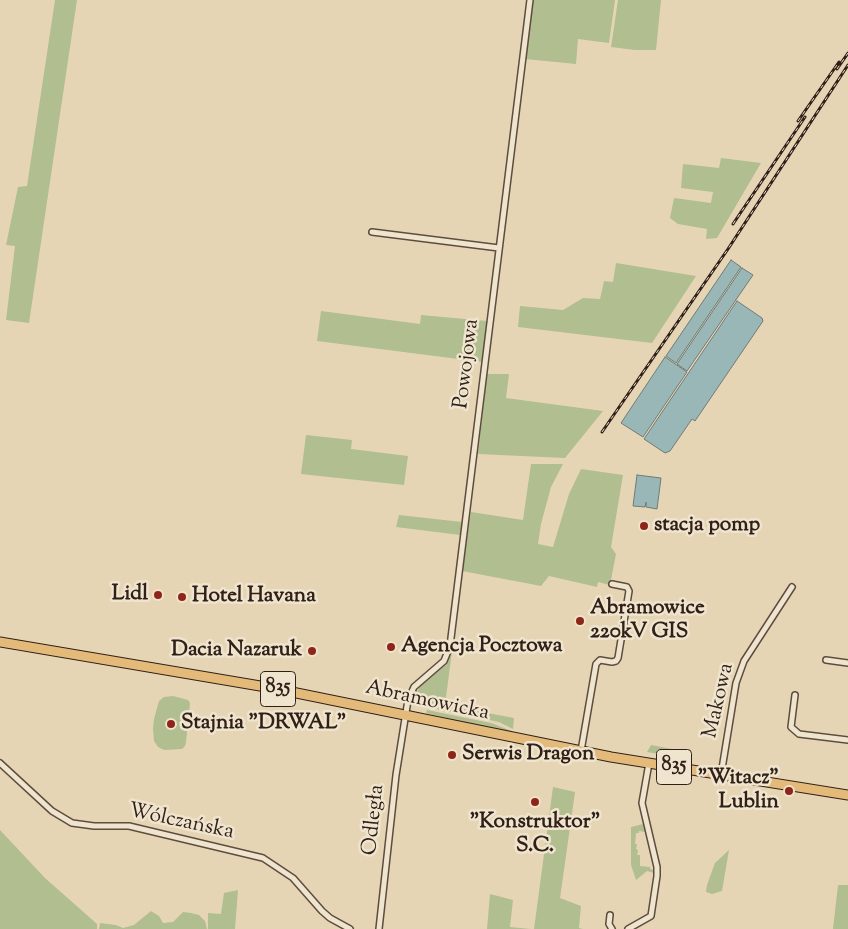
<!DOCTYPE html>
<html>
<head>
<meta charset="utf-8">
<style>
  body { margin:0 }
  canvas { display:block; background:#e6d5b4 }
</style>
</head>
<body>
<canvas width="848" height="929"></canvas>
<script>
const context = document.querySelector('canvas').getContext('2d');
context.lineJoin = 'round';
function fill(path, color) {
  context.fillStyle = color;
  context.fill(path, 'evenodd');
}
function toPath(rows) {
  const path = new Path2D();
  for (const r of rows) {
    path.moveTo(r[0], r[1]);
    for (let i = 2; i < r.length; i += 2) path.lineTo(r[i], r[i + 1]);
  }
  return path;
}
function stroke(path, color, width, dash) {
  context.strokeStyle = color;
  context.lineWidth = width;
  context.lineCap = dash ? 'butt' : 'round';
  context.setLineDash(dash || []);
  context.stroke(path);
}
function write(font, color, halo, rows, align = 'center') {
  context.font = font + ' "Sorts Mill Goudy",serif';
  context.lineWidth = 5;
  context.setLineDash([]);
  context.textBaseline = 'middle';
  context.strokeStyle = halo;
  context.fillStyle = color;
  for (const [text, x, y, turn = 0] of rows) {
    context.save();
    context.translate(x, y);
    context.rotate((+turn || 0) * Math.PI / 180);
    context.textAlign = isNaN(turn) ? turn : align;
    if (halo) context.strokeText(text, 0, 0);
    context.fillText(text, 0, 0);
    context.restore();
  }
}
fill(toPath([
  [55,0,77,0,29,323,6,320,15,246,6,245,18,187,27,186],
  [533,0,615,0,609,43,578,39,576,64,525,59],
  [618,0,661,0,656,50,635,50,611,47],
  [721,158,761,163,717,238,706,239,707,229,678,224,670,218,674,198,711,203,713,192,681,188,683,164,719,168],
  [616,263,696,276,652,343,518,327,520,306,563,310,583,298,600,299,604,281,613,282],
  [321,311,420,324,421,315,487,321,482,362,317,341],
  [487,374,509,374,506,398,603,411,565,458,478,454],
  [306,435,352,440,351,449,408,456,404,485,301,474],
  [531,464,563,464,551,487,541,524,538,544,553,547,569,494,581,469,623,475,611,547,616,554,610,585,598,582,597,587,549,576,541,586,462,571,471,512,523,520],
  [399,515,462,522,460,535,396,527],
  [452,651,445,705,514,718,513,729,499,722,427,707,417,701,416,694,421,684,446,665],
  [173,696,188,700,190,703,186,742,185,746,182,749,164,750,158,747,154,741,153,729,154,719,159,701,164,697],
  [427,710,491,723,512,731,509,732,483,727,426,713],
  [651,745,688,752,688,759,647,752],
  [553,787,575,792,560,898,581,906,579,928,583,929,534,929],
  [643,824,645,832,639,831,639,833,636,833,635,844,637,844,636,849,638,850,637,855,640,855,640,866,650,867,650,869,654,870,654,873,647,871,636,880,631,865,631,827],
  [0,830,45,878,97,924,97,929,0,929],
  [729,850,722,891,712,894,706,892,707,885,715,863],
  [838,885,848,885,848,929,833,929],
  [238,890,235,929,208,929,208,913,221,914,224,893],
  [490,894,513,900,510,927,531,929,487,929],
  [151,911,159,916,163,923,173,922,183,912,191,913,199,915,205,921,207,929,99,929,100,923,116,925,123,928,134,925]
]), '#b1be90');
const water = toPath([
  [731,260,741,267,676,363,666,356,731,260],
  [742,268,753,275,687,371,677,364,742,268],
  [737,301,762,318,763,321,695,421,692,419,670,451,665,453,644,439,737,301],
  [665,357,687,372,643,437,621,423,665,357],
  [637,475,661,478,657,509,646,507,646,502,645,507,633,506,637,475]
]);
fill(water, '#99b7b6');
stroke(water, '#6f7b77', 1);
const minor = toPath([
  [372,232,499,248],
  [826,660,848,663],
  [795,695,791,727,799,734,848,740],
  [581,751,596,664,600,660,612,662,616,661,618,658,629,591,627,587,612,584],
  [0,763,52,811,72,823,94,826,129,826,263,858,293,878,322,911,330,918,350,929],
  [721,775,736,683,744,661,792,587],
  [610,915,609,924,612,929],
  [379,929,396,775,408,700,414,687,444,661,450,646,530,0],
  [628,929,651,916,657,876,657,867,642,803,649,763]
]);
const primary = toPath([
  [0,642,272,688,611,757,848,795]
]);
stroke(minor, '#5e4d3f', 8);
stroke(primary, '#312018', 11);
stroke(minor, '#efe4ce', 5);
stroke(primary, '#e3ba7a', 9);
const rail = toPath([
  [837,69,848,53],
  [798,121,839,62],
  [733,224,805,117],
  [602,432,728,249,848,65]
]);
stroke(rail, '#312018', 3);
stroke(rail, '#efe4ce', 1, [4]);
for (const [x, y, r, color] of [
  [644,526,5,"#8f2418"],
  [158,595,5,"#8f2418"],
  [182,597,5,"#8f2418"],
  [580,621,5,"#8f2418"],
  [391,647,5,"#8f2418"],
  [312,651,5,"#8f2418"],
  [171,724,5,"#8f2418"],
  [452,755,5,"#8f2418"],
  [789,791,5,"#8f2418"],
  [535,802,5,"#8f2418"]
]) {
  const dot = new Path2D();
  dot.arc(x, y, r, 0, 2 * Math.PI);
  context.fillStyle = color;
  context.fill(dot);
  stroke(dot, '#efe4ce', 2);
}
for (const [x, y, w] of [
  [278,689,35],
  [674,767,35]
]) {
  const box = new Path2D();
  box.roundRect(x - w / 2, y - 17.5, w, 35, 4);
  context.fillStyle = '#efe4ce';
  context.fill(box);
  stroke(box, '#312018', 1);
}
write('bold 20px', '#312018', null, [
  ["835",278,689],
  ["835",674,767]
]);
write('21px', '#312018', '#efe4ce', [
  ["Powojowa",468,364,-83],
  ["Makowa",720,701,-77],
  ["Abramowicka",427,702,12],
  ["Odległa",375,820,-84],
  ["Wólczańska",181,823,12]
]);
write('bold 21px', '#312018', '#efe4ce', [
  ["stacja pomp",654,526],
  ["Lidl",148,595,"right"],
  ["Hotel Havana",192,597],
  ["Abramowice",590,609],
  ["220kV GIS",590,633],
  ["Agencja Pocztowa",401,647],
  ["Dacia Nazaruk",302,651,"right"],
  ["Stajnia \"DRWAL\"",181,724],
  ["Serwis Dragon",462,755],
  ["\"Witacz\"",779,779,"right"],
  ["Lublin",779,803,"right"],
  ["\"Konstruktor\"",535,823,"center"],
  ["S.C.",535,847,"center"]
], 'left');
</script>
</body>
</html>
